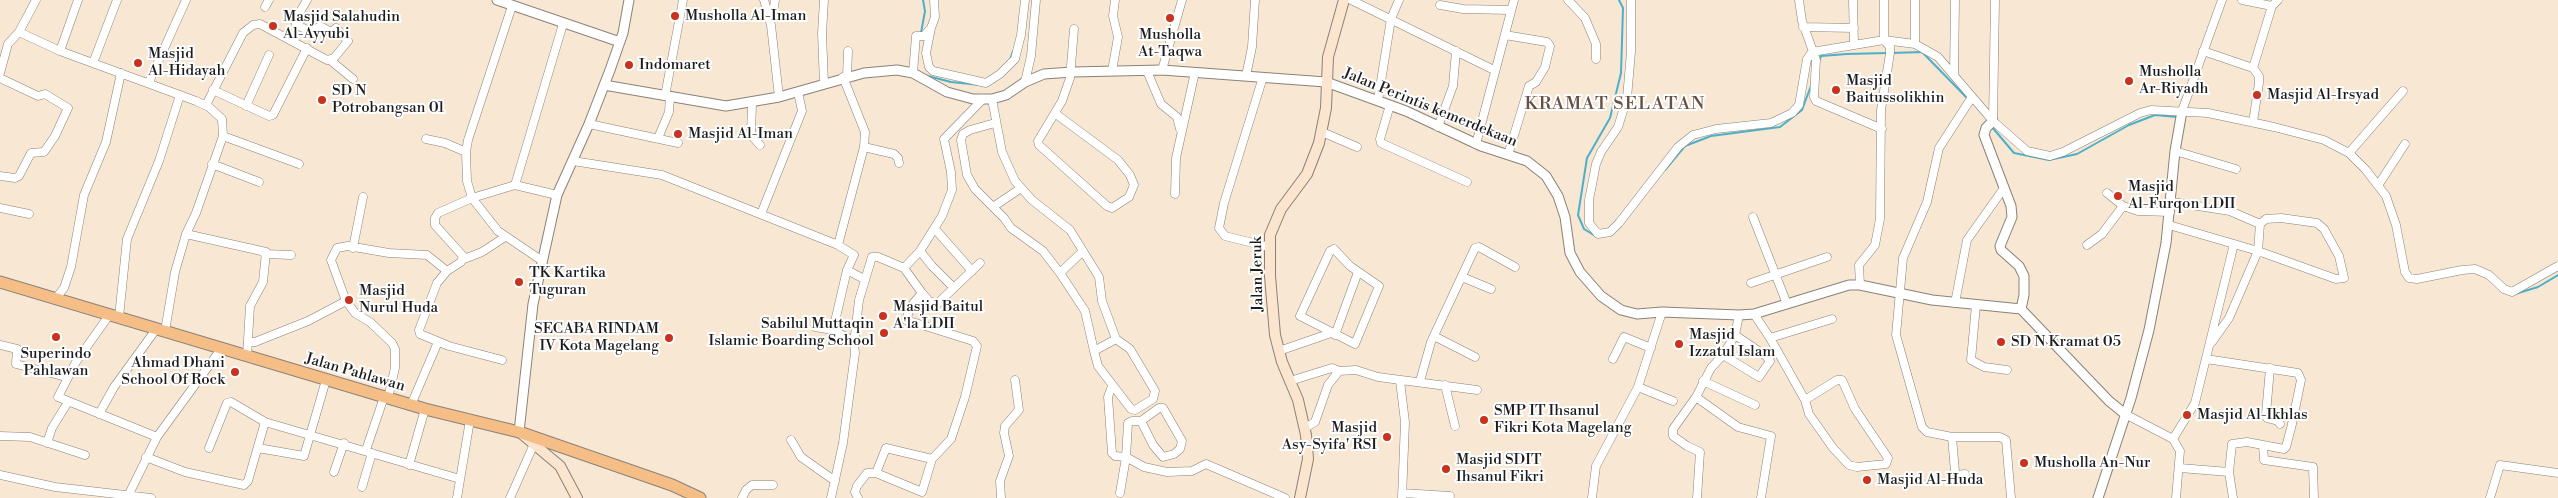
<!DOCTYPE html>
<html>
<head>
<meta charset="utf-8">
<style>
  body { margin:0 }
  canvas { display:block; background:#f7e7d3 }
</style>
</head>
<body>
<canvas width="2558" height="498"></canvas>
<script>
const context = document.querySelector('canvas').getContext('2d');
context.lineJoin = 'round';
function toPath(rows) {
  const path = new Path2D();
  for (const r of rows) {
    path.moveTo(r[0], r[1]);
    for (let i = 2; i < r.length; i += 2) path.lineTo(r[i], r[i + 1]);
  }
  return path;
}
function stroke(path, color, width, dash) {
  context.strokeStyle = color;
  context.lineWidth = width;
  context.lineCap = dash ? 'butt' : 'round';
  context.setLineDash(dash || []);
  context.stroke(path);
}
function write(font, color, halo, rows, align = 'center') {
  context.font = font + ' "Libre Bodoni",serif';
  context.lineWidth = 4;
  context.setLineDash([]);
  context.textBaseline = 'middle';
  context.strokeStyle = halo;
  context.fillStyle = color;
  for (const [text, x, y, turn = 0] of rows) {
    context.save();
    context.translate(x, y);
    context.rotate((+turn || 0) * Math.PI / 180);
    context.textAlign = isNaN(turn) ? turn : align;
    if (halo) context.strokeText(text, 0, 0);
    context.fillText(text, 0, 0);
    context.restore();
  }
}
stroke(toPath([
  [921,33,925,11,923,0],
  [1892,53,1922,52,1968,99],
  [1820,59,1821,56,1847,54,1887,53],
  [1010,60,1013,51],
  [924,75,951,82,981,85],
  [1992,127,2014,153,2049,160,2077,154,2129,125,2155,115,2177,117],
  [1665,170,1685,146,1711,136,1780,127,1802,110,1812,83],
  [1597,237,1584,229,1578,215,1587,158,1610,118,1621,73,1623,8,1619,0],
  [2515,294,2538,287,2558,275]
]), '#4bb1ca', 2);
const minor = toPath([
  [764,0,771,25,779,97],
  [824,0,822,33,824,84],
  [1351,0,1494,70],
  [1568,0,1585,18,1596,44,1596,59],
  [1631,0,1631,52,1627,98,1618,127,1601,152,1596,164,1589,200,1589,223,1598,234,1610,232,1619,223,1678,147,1693,135,1716,129,1771,123,1792,113,1799,105,1807,59,1812,52,1884,40,1915,44,1938,57,1993,121,2027,151,2050,156,2063,152,2140,113,2151,110,2208,113,2274,127,2324,140,2349,153,2366,170,2386,196,2396,225,2405,272,2409,278,2417,279,2462,270,2475,269,2489,275,2504,289,2512,292,2558,266],
  [1799,0,1802,21,1816,60,1814,97,1816,101,1882,129],
  [1853,0,1854,45],
  [2242,0,2272,6],
  [1440,5,1463,9,1511,10],
  [512,6,468,140,466,152,467,181,472,198,498,231,541,260],
  [265,7,269,0],
  [772,18,775,0],
  [1803,27,1854,28],
  [931,28,926,53,929,67,933,71,986,83,1000,74,1015,59,1021,35,1025,0],
  [19,32,60,51,196,101,209,107,222,119,223,136,196,213,186,234,175,272,165,331],
  [1505,35,1547,42,1550,46,1545,67,1536,82,1529,86,1508,155],
  [1915,44,1915,0],
  [60,51,78,0],
  [2203,51,2253,68],
  [330,60,353,79],
  [93,63,117,0],
  [1162,70,1182,0],
  [1112,71,1118,37,1113,16,1115,0],
  [1147,71,1161,104,1177,117,1180,129],
  [0,73,8,44,19,32,36,0],
  [913,73,916,36,924,36,931,28,935,17,934,0],
  [1954,74,1955,0],
  [847,76,848,51],
  [1246,76,1252,47,1255,0],
  [1263,77,1224,203,1219,228,1225,236,1269,247],
  [0,78,38,96,45,94,68,108,55,136,44,152,31,153,19,176,15,178,0,176],
  [149,82,186,0],
  [1025,82,1031,56,1036,0],
  [213,90,269,116,273,115,307,48],
  [665,96,683,0],
  [1972,97,1939,148,1927,202,1903,258,1896,335,1922,427,1927,432,1952,437,2000,437,2006,440,2011,498],
  [992,99,1002,152,1015,181,1032,200,1070,230,1099,277,1102,301,1116,339,1130,349,1155,391,1153,399,1135,410,1131,409,1098,366,1094,351,1116,339],
  [1378,100,1391,19,1399,0],
  [752,103,751,135,760,145],
  [206,105,243,33,253,25,260,24,327,60,334,58,348,41,336,28,331,32,320,26,312,33,296,24,297,17,307,0],
  [1390,105,1380,139,1381,143,1467,182],
  [246,106,269,55],
  [2182,111,2222,0],
  [1056,114,1118,160,1130,175,1134,185,1129,197,1112,208,1107,206,1039,145,1038,141,1062,101,1070,78,1074,29],
  [1993,121,1995,0],
  [2253,122,2259,83,2259,76,2253,68,2272,6,2278,0],
  [995,123,970,130,963,134,961,140,967,175,975,189,1004,218,1011,228,1043,251,1060,273,1082,252],
  [589,124,678,143],
  [1438,127,1453,86,1456,51],
  [1322,132,1357,147],
  [223,136,299,164],
  [658,138,669,112,670,97],
  [426,139,445,143,466,152],
  [1476,144,1514,0],
  [864,147,894,154,898,158,899,163],
  [2175,151,2236,169],
  [2349,153,2403,91],
  [573,161,662,175,838,245,864,147,865,132,843,77],
  [212,164,259,182],
  [2379,184,2405,144],
  [515,185,563,24],
  [2107,193,2123,206,2138,211,2170,212],
  [1175,194,1176,158,1195,72],
  [2172,202,2230,211,2260,224,2258,251,2229,318,2212,342],
  [993,207,1021,188],
  [0,208,29,214],
  [761,214,802,111,798,92],
  [1753,217,1787,304],
  [2169,225,2258,251,2336,279,2344,278,2339,256,2324,229,2317,223,2281,218,2266,219,2260,224],
  [935,229,972,271],
  [186,234,266,252,263,282,250,306,247,356],
  [838,245,854,255,847,270,864,279],
  [2087,245,2102,234,2123,206],
  [353,248,363,197],
  [1334,249,1350,266,1379,286,1355,344,1300,316,1330,251,1334,249],
  [265,254,291,255],
  [464,259,482,252,505,237],
  [904,268,920,251],
  [447,271,437,283,419,330,420,334,449,346,502,360],
  [1060,273,1085,311,1094,351],
  [1462,277,1491,289],
  [1751,283,1827,257],
  [1860,285,1859,265,1875,245,1880,219,1881,110,1890,53,1890,47,1884,40,1884,0],
  [954,288,932,266,920,251,942,216,952,190,951,172,944,139,983,99],
  [922,293,911,306,906,320,973,341,977,346,965,397,951,439,932,459],
  [56,298,64,288,71,267,84,195,106,142,121,73],
  [1955,303,1967,240,2004,188],
  [1976,305,1971,360,1984,367,2007,370],
  [110,314,76,362,58,397,157,437],
  [1754,314,1770,338,1805,400,1809,414,1833,448,1849,465,1857,467,1886,464,1888,458,1855,409,1842,380,1837,380,1805,400],
  [119,317,127,239,159,161,180,95],
  [815,327,833,330,848,338,854,344,855,353,843,443,831,498],
  [833,330,847,270],
  [1335,335,1358,272],
  [1434,336,1475,357],
  [1770,338,1832,319],
  [248,342,255,342,308,321,346,301],
  [854,344,859,300,872,257,878,257,904,268,922,293,929,301,937,304,980,263],
  [0,345,17,349,16,364,66,377],
  [1279,351,1331,333],
  [1723,355,1759,377,1770,361,1766,356,1735,335,1739,315],
  [1613,359,1624,337,1651,348],
  [2270,368,2266,414,2267,418,2278,421,2280,424],
  [1290,381,1332,368,1339,371],
  [1400,381,1405,422,1402,498],
  [1420,381,1431,342,1475,248,1479,247,1515,267],
  [1703,381,1755,405],
  [1445,385,1455,426],
  [1112,386,1108,397,1112,453,1115,456,1126,457,1120,493],
  [1638,387,1673,401],
  [1696,397,1738,427,1771,436,1761,498],
  [388,398,395,368,395,349,392,343,370,322,355,313,346,301,331,260,337,248,348,246,389,253,427,255,447,271,461,262,463,256,435,225,435,218,438,213,472,198,515,185,557,195],
  [411,405,438,342],
  [99,414,114,387,157,328],
  [2125,414,2173,439],
  [1141,421,1153,445,1163,457,1174,454,1180,449,1182,441,1163,408,1159,408,1141,421,1132,421,1128,423,1126,457,1144,467,1167,472,1192,471,1206,464,1285,498],
  [265,422,460,479],
  [1305,428,1315,422,1328,385,1339,371,1356,370,1378,377,1477,390],
  [0,436,30,437,85,455],
  [1952,437,1955,472,1957,475,1965,474],
  [791,440,801,457,835,481],
  [47,443,52,428,68,402],
  [2263,445,2264,460,2313,467,2314,498],
  [258,448,304,456,326,380],
  [366,450,384,397],
  [146,457,185,472,244,485,248,481,265,422,231,402,227,403,209,448],
  [409,465,425,409],
  [2180,468,2229,472,2232,444,2247,442,2284,449,2286,447,2292,424,2301,380,2298,373,2206,359],
  [334,472,344,443],
  [2229,472,2233,498],
  [0,475,55,487,151,498],
  [362,487,372,453],
  [1402,493,1450,496],
  [128,496,157,437,221,349],
  [457,498,470,420],
  [510,498,534,444],
  [742,498,746,490,752,485,773,485],
  [858,498,855,492,857,486,867,473,876,473,922,492,932,459,886,448,876,473],
  [1001,498,1000,481,1009,456,1004,433,1005,426,1019,410,1015,380],
  [1592,498,1596,466,1638,387,1662,312],
  [1697,498,1700,452,1687,446,1673,436,1673,429,1696,397,1711,368,1723,355,1735,335],
  [2176,498,2180,451,2173,439,2195,403,2234,244],
  [2490,498,2500,465,2558,473]
]);
const tertiary = toPath([
  [497,0,620,42],
  [604,85,726,106,779,97,864,73,897,70,913,73,947,92,973,99,992,99,1006,95,1025,82,1044,74,1072,72,1162,70,1326,82,1406,111,1481,146,1527,161,1546,176,1558,196,1565,217,1570,253,1580,272,1601,296,1621,310,1637,314,1662,312,1739,315,1754,314,1849,285,1860,285,1932,300,2021,309,2109,401,2125,414],
  [1993,121,1986,128,1984,135,2011,206,2012,217,2000,246,2001,250,2019,266,2024,276,2024,295,2021,309],
  [519,432,533,304,557,195,589,124,610,70,623,33,629,0],
  [2098,498,2131,398,2149,330,2166,243,2175,151,2182,111]
]);
const secondary = toPath([
  [522,434,560,466,577,498],
  [1300,498,1308,459,1306,435,1298,400,1282,362,1275,335,1270,276,1270,235,1281,209,1307,174,1319,143,1326,108,1328,57,1344,0]
]);
const primary = toPath([
  [0,282,425,409,519,432,672,485,700,498]
]);
stroke(minor, '#8a8278', 9);
stroke(tertiary, '#8a8278', 11);
stroke(secondary, '#8a8278', 12);
stroke(primary, '#8a8278', 13);
stroke(minor, '#fff', 8);
stroke(tertiary, '#fff', 9);
stroke(secondary, '#fbe5cf', 10);
stroke(primary, '#f6be87', 11);
for (const [x, y, r, color] of [
  [675,16,5,"#c8321e"],
  [1170,18,5,"#c8321e"],
  [273,26,5,"#c8321e"],
  [138,63,5,"#c8321e"],
  [629,65,5,"#c8321e"],
  [2129,81,5,"#c8321e"],
  [1836,90,5,"#c8321e"],
  [2257,95,5,"#c8321e"],
  [322,100,5,"#c8321e"],
  [678,134,5,"#c8321e"],
  [2118,196,5,"#c8321e"],
  [519,282,5,"#c8321e"],
  [349,300,5,"#c8321e"],
  [883,316,5,"#c8321e"],
  [884,333,5,"#c8321e"],
  [56,337,5,"#c8321e"],
  [669,338,5,"#c8321e"],
  [2001,342,5,"#c8321e"],
  [1679,344,5,"#c8321e"],
  [235,372,5,"#c8321e"],
  [2187,415,5,"#c8321e"],
  [1484,420,5,"#c8321e"],
  [1387,437,5,"#c8321e"],
  [2024,463,5,"#c8321e"],
  [1446,469,5,"#c8321e"],
  [1867,480,5,"#c8321e"]
]) {
  const dot = new Path2D();
  dot.arc(x, y, r, 0, 2 * Math.PI);
  context.fillStyle = color;
  context.fill(dot);
  stroke(dot, '#fff', 2);
}
write('15px', '#1c1c1c', '#fff', [
  ["Musholla Al-Iman",685,16],
  ["Masjid Salahudin",283,17],
  ["Al-Ayyubi",283,34],
  ["Musholla",1170,35,"center"],
  ["At-Taqwa",1170,52,"center"],
  ["Masjid",148,54],
  ["Al-Hidayah",148,71],
  ["Indomaret",639,65],
  ["Musholla",2139,72],
  ["Ar-Riyadh",2139,89],
  ["Masjid",1846,81],
  ["Baitussolikhin",1846,98],
  ["SD N",332,91],
  ["Potrobangsan 01",332,108],
  ["Masjid Al-Irsyad",2267,95],
  ["Masjid Al-Iman",688,134],
  ["Masjid",2128,187],
  ["Al-Furqon LDII",2128,204],
  ["TK Kartika",529,273],
  ["Tuguran",529,290],
  ["Masjid",359,291],
  ["Nurul Huda",359,308],
  ["Masjid Baitul",893,307],
  ["A'la LDII",893,324],
  ["Sabilul Muttaqin",874,324,"right"],
  ["Islamic Boarding School",874,341,"right"],
  ["SECABA RINDAM",659,329,"right"],
  ["IV Kota Magelang",659,346,"right"],
  ["Masjid",1689,335],
  ["Izzatul Islam",1689,352],
  ["SD N Kramat 05",2011,342],
  ["Superindo",56,354,"center"],
  ["Pahlawan",56,371,"center"],
  ["Ahmad Dhani",225,363,"right"],
  ["School Of Rock",225,380,"right"],
  ["SMP IT Ihsanul",1494,411],
  ["Fikri Kota Magelang",1494,428],
  ["Masjid Al-Ikhlas",2197,415],
  ["Masjid",1377,428,"right"],
  ["Asy-Syifa' RSI",1377,445,"right"],
  ["Masjid SDIT",1456,460],
  ["Ihsanul Fikri",1456,477],
  ["Musholla An-Nur",2034,463],
  ["Masjid Al-Huda",1877,480]
], 'left');
write('15px', '#1c1c1c', '#fff', [
  ["Jalan Perintis kemerdekaan",1430,108,22],
  ["Jalan Jeruk",1258,274,-91],
  ["Jalan Pahlawan",355,373,16]
]);
context.letterSpacing = '1px';
write('18px', '#675043', '#fff', [
  ["KRAMAT SELATAN",1615,105]
]);
context.letterSpacing = '0px';
</script>
</body>
</html>
